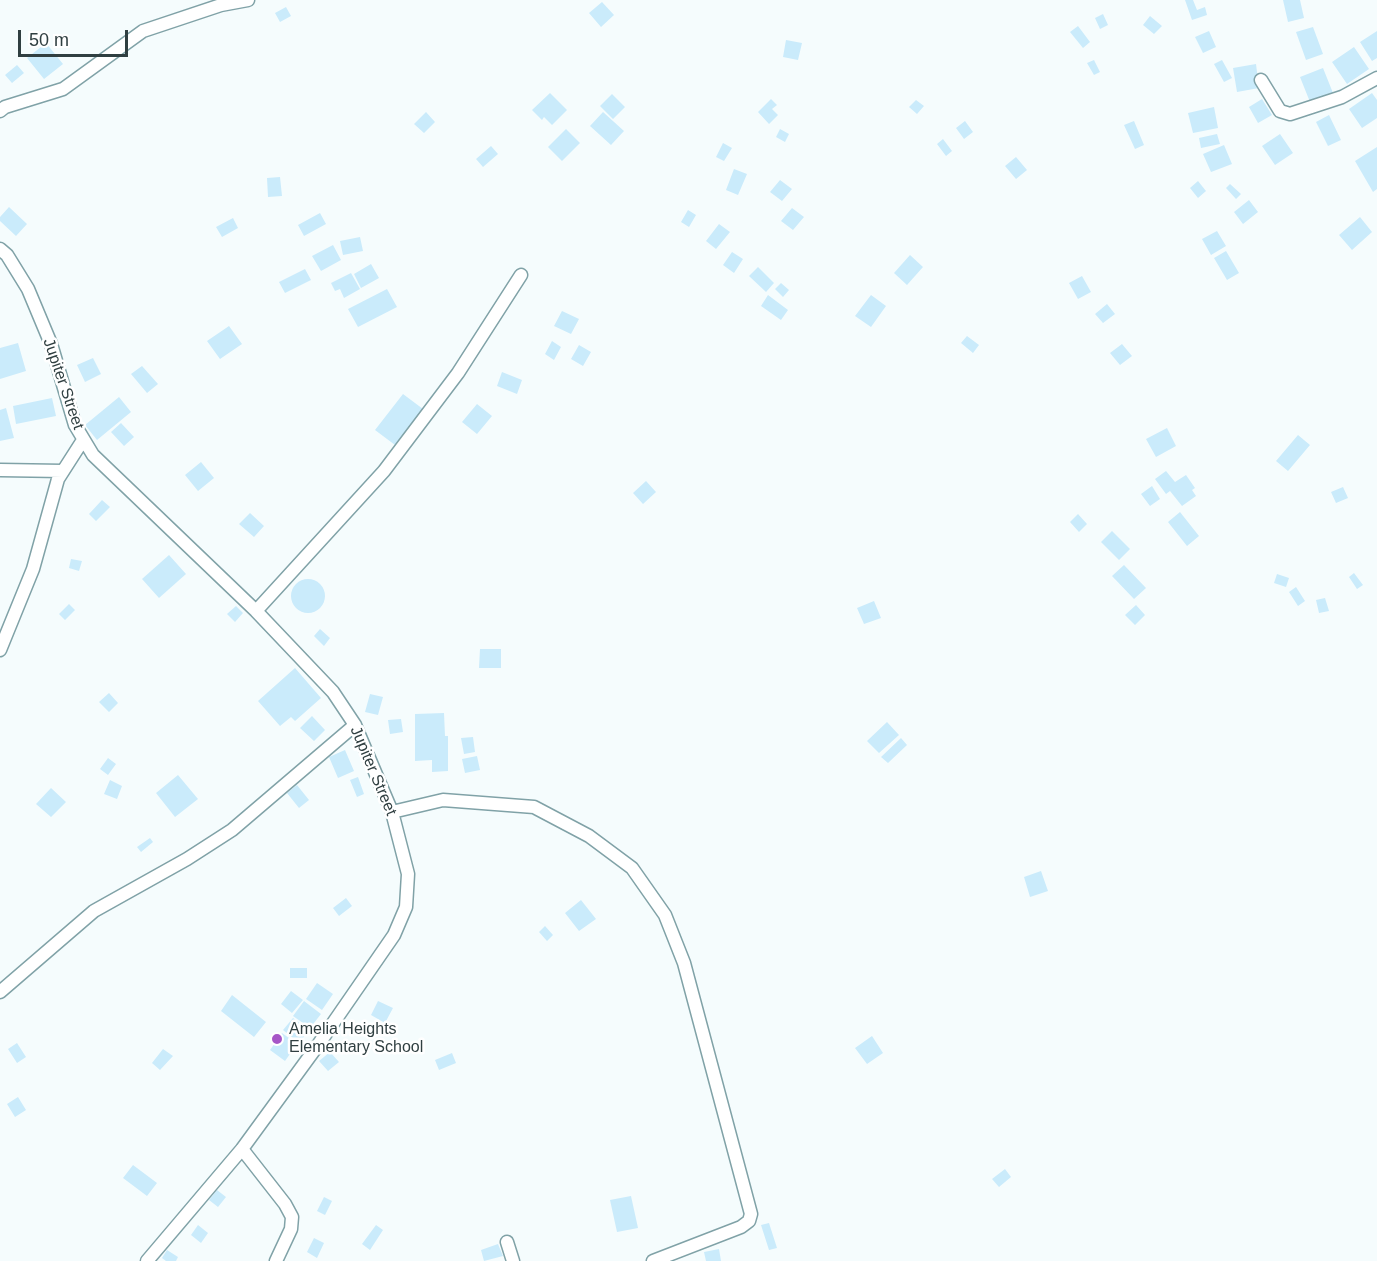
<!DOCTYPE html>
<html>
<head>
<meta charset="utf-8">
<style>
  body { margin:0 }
  #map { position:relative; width:1377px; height:1261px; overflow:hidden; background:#f5fcfd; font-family:Arial,sans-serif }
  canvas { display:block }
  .scale { position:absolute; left:18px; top:30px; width:110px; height:27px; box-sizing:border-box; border:3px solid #303f41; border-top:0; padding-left:8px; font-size:18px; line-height:21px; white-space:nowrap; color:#303f41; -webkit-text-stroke:4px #fff; paint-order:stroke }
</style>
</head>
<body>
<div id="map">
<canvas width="1377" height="1261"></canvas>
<div class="scale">50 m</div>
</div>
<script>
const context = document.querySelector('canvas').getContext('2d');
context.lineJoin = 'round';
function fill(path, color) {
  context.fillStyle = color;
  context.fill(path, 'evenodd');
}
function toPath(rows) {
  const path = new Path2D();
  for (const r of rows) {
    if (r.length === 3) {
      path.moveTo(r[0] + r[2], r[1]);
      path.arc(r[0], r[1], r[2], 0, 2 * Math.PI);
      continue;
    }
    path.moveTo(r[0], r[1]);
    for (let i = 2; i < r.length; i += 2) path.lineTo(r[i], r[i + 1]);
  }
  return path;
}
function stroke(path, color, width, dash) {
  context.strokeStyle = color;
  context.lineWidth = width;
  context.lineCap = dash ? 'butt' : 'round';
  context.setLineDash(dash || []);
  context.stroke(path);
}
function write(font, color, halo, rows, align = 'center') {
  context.font = font + ' Arial,sans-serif';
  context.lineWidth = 5;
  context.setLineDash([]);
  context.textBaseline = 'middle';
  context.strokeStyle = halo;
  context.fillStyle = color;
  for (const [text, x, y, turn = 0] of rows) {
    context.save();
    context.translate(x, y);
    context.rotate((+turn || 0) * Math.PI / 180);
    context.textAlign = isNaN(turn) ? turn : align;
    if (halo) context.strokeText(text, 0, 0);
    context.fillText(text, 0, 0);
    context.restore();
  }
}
fill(toPath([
  [1185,0,1193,0,1197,10,1205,7,1207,15,1192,20],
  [1283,0,1300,0,1304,18,1288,22],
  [602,2,614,15,601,27,589,13],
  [286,7,291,16,280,22,275,13],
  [1103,14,1108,25,1100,29,1095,18],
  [1150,16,1162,26,1154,34,1143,25],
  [1078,26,1090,42,1083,48,1070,32],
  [1313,27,1323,54,1306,60,1296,32],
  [1209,31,1216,47,1203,53,1195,37],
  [1377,31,1377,58,1372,61,1360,42],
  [786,40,802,43,798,60,783,57],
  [46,43,63,64,44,79,27,58],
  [1354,47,1369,69,1347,84,1332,62],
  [1094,60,1100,72,1094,75,1087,63],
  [1222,60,1232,78,1224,82,1214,64],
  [1256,64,1259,88,1237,92,1233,68],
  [17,65,24,73,12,83,5,75],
  [1323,68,1333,93,1310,102,1300,77],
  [550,93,567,110,552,125,544,117,542,120,532,110],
  [1372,93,1377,100,1377,118,1362,128,1349,109],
  [612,94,625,107,613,119,600,106],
  [771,99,777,105,772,109,778,115,769,124,758,112],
  [1262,99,1272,115,1258,123,1249,107],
  [916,100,924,106,917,114,909,107],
  [1214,107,1218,128,1193,133,1188,113],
  [426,112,435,122,424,133,414,124],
  [603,112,624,131,611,145,590,126],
  [1329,115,1341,140,1328,146,1316,122],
  [965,121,973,132,964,139,956,128],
  [1134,121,1144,145,1135,149,1124,125],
  [566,129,580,143,562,161,548,147],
  [780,129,789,134,785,142,776,137],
  [1217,134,1220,144,1201,148,1199,138],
  [1280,134,1293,153,1275,165,1262,146],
  [943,139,952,151,946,156,937,144],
  [723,143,732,148,724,161,716,157],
  [1224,145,1232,164,1211,172,1203,154],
  [491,146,498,154,483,167,476,159],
  [1377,147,1377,189,1373,192,1355,161],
  [1016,157,1027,170,1016,179,1005,166],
  [734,169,747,174,738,195,726,190],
  [280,177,282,196,268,197,267,178],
  [780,180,792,189,782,201,770,192],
  [1198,181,1206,191,1198,198,1190,188],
  [1230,184,1241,194,1236,199,1226,188],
  [1249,200,1258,212,1243,224,1234,212],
  [9,207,27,224,16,236,0,221,0,217],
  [792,208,804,217,793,230,781,221],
  [688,210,696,215,689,227,681,222],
  [320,213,326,224,304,236,298,225],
  [1360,217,1372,232,1352,250,1339,235],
  [233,218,238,228,222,237,216,227],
  [719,224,730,232,716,249,706,241],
  [1217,231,1226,246,1211,255,1202,239],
  [360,237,363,251,343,255,340,241],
  [333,245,341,260,321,271,312,256],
  [1226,251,1239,273,1227,280,1214,258],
  [732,252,743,259,734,273,723,265],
  [910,255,923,267,907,285,894,273],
  [371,264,379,278,361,288,354,274],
  [758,267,774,283,766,292,749,276],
  [305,269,311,280,285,293,279,282],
  [351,273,360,289,344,298,340,289,335,291,331,283],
  [1082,276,1091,292,1078,299,1069,283],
  [781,283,789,290,783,297,775,289],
  [387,289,397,307,358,327,348,309],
  [768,295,788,310,781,320,761,306],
  [871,295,886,306,871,327,855,316],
  [1107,304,1115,314,1103,323,1095,314],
  [562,311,579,319,571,334,554,326],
  [229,326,242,344,220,359,207,341],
  [967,336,979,345,973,353,961,343],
  [552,341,561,347,554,360,545,354],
  [18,343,26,371,0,379,0,348],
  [1122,344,1132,356,1120,365,1110,353],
  [579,345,591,352,583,366,571,359],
  [93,358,101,374,85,382,77,365],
  [142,366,158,384,147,393,131,374],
  [502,372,522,380,517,394,497,386],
  [403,394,423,409,395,445,375,430],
  [119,397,131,412,97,440,85,425],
  [52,398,56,416,16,424,13,406],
  [477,404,492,416,477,434,462,422],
  [6,408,14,438,0,441,0,410],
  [121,423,134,437,124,446,111,432],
  [1167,428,1176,446,1156,457,1146,439],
  [1298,435,1310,445,1288,471,1276,461],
  [201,462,214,478,198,491,185,475],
  [1166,471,1175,482,1186,475,1195,488,1192,490,1196,496,1182,506,1170,491,1166,494,1155,479],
  [646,481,656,492,643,504,633,493],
  [1152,486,1160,499,1150,506,1141,494],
  [1343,487,1348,498,1336,503,1331,492],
  [102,500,110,507,96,521,89,514],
  [1180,512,1199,536,1187,546,1168,522],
  [250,513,264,526,254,537,239,524],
  [1078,514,1087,524,1079,532,1070,522],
  [1112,531,1130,549,1119,560,1101,542],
  [169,555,186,574,159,598,142,579],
  [71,559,82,561,79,571,69,568],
  [1124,565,1146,588,1134,599,1112,576],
  [1354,573,1363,585,1357,589,1349,577],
  [1277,574,1289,578,1286,587,1274,583],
  [308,596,17],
  [1296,587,1305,601,1298,606,1289,592],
  [1325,598,1329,611,1319,613,1316,600],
  [874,601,881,618,864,624,857,608],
  [69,604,75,610,65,620,59,614],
  [1136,605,1145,615,1135,625,1125,615],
  [236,606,243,613,235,622,227,614],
  [320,629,330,638,324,646,314,636],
  [480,649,501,649,501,668,479,668],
  [295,668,321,698,295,721,291,717,280,726,258,701],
  [109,693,118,703,109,712,99,702],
  [370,694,383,697,378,715,365,712],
  [444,713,445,736,448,736,448,771,432,772,432,760,415,761,415,714],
  [312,716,325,730,314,741,300,728],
  [401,719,403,732,390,734,388,720],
  [887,722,899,735,879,753,867,741],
  [473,737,475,752,464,754,461,738],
  [901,738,907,745,888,763,881,757],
  [345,750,354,771,338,778,329,757],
  [477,756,480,770,465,773,462,759],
  [108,758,116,764,108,775,100,769],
  [178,775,198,799,175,817,156,793],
  [358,777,364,794,357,797,350,780],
  [110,780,122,786,117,799,104,794],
  [297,785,309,800,299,808,287,793],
  [51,788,66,802,51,817,36,804],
  [150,838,153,842,141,852,137,847],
  [1041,871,1048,891,1030,897,1024,877],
  [346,898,352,906,339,916,333,908],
  [581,900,596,919,579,931,565,913],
  [545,926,553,935,547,941,539,932],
  [290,968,307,968,307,978,290,978],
  [317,983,333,994,322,1010,306,999],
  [291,991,303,1000,292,1013,281,1004],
  [232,995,266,1022,254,1037,221,1011],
  [304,1001,321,1014,310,1028,293,1016],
  [378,1001,393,1008,385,1023,371,1015],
  [293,1018,309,1030,299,1043,283,1030],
  [282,1033,297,1044,285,1061,270,1050],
  [872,1036,883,1053,867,1064,855,1048],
  [17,1043,26,1057,17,1063,8,1049],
  [163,1049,173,1056,160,1070,152,1063],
  [330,1052,339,1062,328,1071,319,1061],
  [452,1053,456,1063,439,1070,435,1060],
  [18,1097,26,1110,15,1117,7,1104],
  [133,1165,157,1183,147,1196,123,1178],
  [1005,1169,1011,1177,999,1187,992,1179],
  [217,1190,226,1197,218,1207,209,1200],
  [631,1196,638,1228,617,1232,610,1200],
  [324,1197,332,1201,325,1215,317,1211],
  [769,1223,777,1248,769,1250,761,1225],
  [198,1225,208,1233,201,1243,191,1235],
  [376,1225,383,1230,370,1250,362,1244],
  [314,1238,324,1243,317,1258,307,1252],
  [498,1244,503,1256,484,1261,481,1250],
  [719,1249,721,1261,706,1261,704,1252],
  [167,1250,178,1257,176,1261,166,1261,162,1258]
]), '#caebfb');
const street = toPath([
  [1261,80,1280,111,1290,114,1342,97,1377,78],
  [0,111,5,107,63,89,143,31,221,5,248,0],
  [0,249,7,255,28,289,51,344,75,425,93,455,256,611,333,692,355,725,392,812,408,874,406,907,394,935,318,1045,242,1149,147,1261],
  [0,470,63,471],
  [256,611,384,471,458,373,521,275],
  [0,650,33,569,58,479,83,440],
  [392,812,443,800,534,807,589,836,632,868,665,915,684,963,751,1214,749,1221,741,1227,653,1261],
  [0,992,94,911,187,859,232,830,355,725],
  [242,1149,285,1204,292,1217,291,1229,276,1261],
  [507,1242,513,1261]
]);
stroke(street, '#80a2a7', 15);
stroke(street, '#fff', 12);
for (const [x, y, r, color] of [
  [277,1039,6,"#a656c7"]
]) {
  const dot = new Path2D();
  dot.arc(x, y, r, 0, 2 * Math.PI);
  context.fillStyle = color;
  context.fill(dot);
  stroke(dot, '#fff', 2);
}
write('16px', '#303f41', '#fff', [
  ["Jupiter Street",63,384,71],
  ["Jupiter Street",373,771,67]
]);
write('16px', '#303f41', '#fff', [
  ["Amelia Heights",289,1030],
  ["Elementary School",289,1048]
], 'left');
</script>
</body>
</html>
